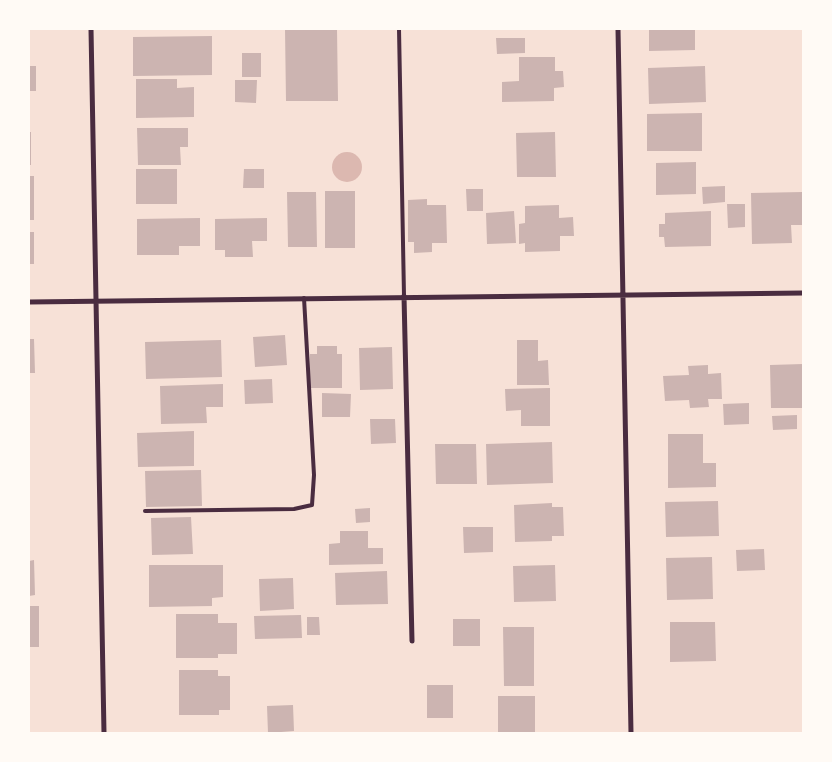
<!DOCTYPE html>
<html>
<head>
<meta charset="utf-8">
<style>
  body { margin:0 }
  #map { position:relative; width:832px; height:762px; overflow:hidden; background:#f7e1d7; font-family:"Playfair Display",serif }
  canvas { display:block }
  .frame { position:absolute; inset:0; border:30px solid #fffaf5; pointer-events:none }
</style>
</head>
<body>
<div id="map">
<canvas width="832" height="762"></canvas>
<div class="frame"></div>
</div>
<script>
const context = document.querySelector('canvas').getContext('2d');
context.lineJoin = 'round';
function fill(path, color) {
  context.fillStyle = color;
  context.fill(path, 'evenodd');
}
function toPath(rows) {
  const path = new Path2D();
  for (const r of rows) {
    if (r.length === 3) {
      path.moveTo(r[0] + r[2], r[1]);
      path.arc(r[0], r[1], r[2], 0, 2 * Math.PI);
      continue;
    }
    path.moveTo(r[0], r[1]);
    for (let i = 2; i < r.length; i += 2) path.lineTo(r[i], r[i + 1]);
  }
  return path;
}
function stroke(path, color, width, dash) {
  context.strokeStyle = color;
  context.lineWidth = width;
  context.lineCap = dash ? 'butt' : 'round';
  context.setLineDash(dash || []);
  context.stroke(path);
}
fill(toPath([
  [347,167,15]
]), '#dcb8b0');
fill(toPath([
  [285,29,337,29,338,101,286,101],
  [649,29,695,29,695,50,649,51],
  [212,36,212,75,133,76,133,37],
  [496,38,525,38,525,53,497,54],
  [242,53,261,53,261,77,242,77],
  [519,57,555,57,555,71,563,71,564,87,554,88,554,101,502,102,502,82,519,81],
  [29,66,36,66,36,91,29,91],
  [705,66,706,102,649,104,648,68],
  [136,79,177,79,177,88,194,87,194,117,136,118],
  [235,80,257,80,256,103,235,102],
  [702,113,702,151,647,151,647,114],
  [137,128,188,128,188,147,180,147,181,165,138,165],
  [29,132,31,132,31,165,29,165],
  [555,132,556,177,517,177,516,133],
  [696,162,696,194,656,195,656,163],
  [136,169,177,169,177,204,136,204],
  [244,169,264,169,264,188,243,188],
  [29,176,34,176,34,220,29,220],
  [725,186,725,202,703,204,702,187],
  [466,189,483,189,483,211,467,211],
  [325,191,355,191,355,248,325,248],
  [287,192,316,192,317,247,288,247],
  [803,192,803,225,791,225,792,243,752,244,751,193],
  [427,199,427,205,446,205,447,243,432,243,432,252,414,253,414,242,408,242,408,200],
  [727,204,745,204,745,227,728,228],
  [559,205,559,218,573,217,574,236,560,236,560,251,525,252,525,243,519,244,519,224,525,223,525,206],
  [514,211,516,243,487,244,486,213],
  [711,211,711,246,665,247,664,237,659,237,659,224,665,224,665,213],
  [200,218,200,246,179,246,179,255,137,255,137,219],
  [267,218,267,241,252,241,253,257,225,257,225,250,215,250,215,219],
  [29,232,34,232,34,264,29,264],
  [285,335,287,365,255,367,253,337],
  [29,339,34,339,35,373,29,373],
  [221,340,222,377,146,379,145,342],
  [517,340,538,340,538,361,548,360,549,385,517,385],
  [317,346,337,346,337,354,342,354,342,388,309,388,310,354,317,354],
  [392,347,393,389,360,390,359,348],
  [803,364,803,408,771,408,770,365],
  [708,365,708,374,721,373,722,399,708,399,709,407,690,408,689,400,665,401,663,376,689,375,688,366],
  [272,379,273,403,245,404,244,380],
  [223,384,223,407,206,407,207,423,161,424,160,386],
  [550,388,550,426,521,426,521,410,506,411,505,389],
  [322,393,351,394,350,417,322,417],
  [749,403,749,424,724,425,723,404],
  [797,415,797,429,773,430,772,416],
  [370,419,395,419,396,443,371,444],
  [194,431,194,466,138,467,137,433],
  [668,434,703,434,703,463,716,463,716,487,668,488],
  [552,442,553,483,487,485,486,444],
  [435,444,476,444,477,484,436,484],
  [201,470,202,506,146,507,145,471],
  [718,501,719,536,666,537,665,502],
  [552,503,552,507,563,507,564,536,552,536,552,541,515,542,514,505],
  [370,508,370,522,356,523,355,509],
  [191,517,193,554,152,555,151,518],
  [463,527,493,527,493,552,464,553],
  [340,531,368,531,368,548,383,548,383,564,329,565,329,544,340,543],
  [764,549,765,570,737,571,736,550],
  [712,557,713,599,667,600,666,558],
  [34,560,35,595,29,596,29,561],
  [149,565,223,565,223,597,212,598,212,606,149,607],
  [555,565,556,601,514,602,513,566],
  [387,571,388,604,336,605,335,573],
  [293,578,294,609,260,611,259,579],
  [29,606,39,606,39,647,29,647],
  [176,614,218,614,218,623,237,623,237,654,218,654,218,658,176,658],
  [301,615,302,638,255,639,254,616],
  [307,617,319,617,320,635,307,635],
  [453,619,480,619,480,646,453,646],
  [670,622,715,622,716,661,670,662],
  [503,627,534,627,534,686,504,686],
  [179,670,218,670,218,676,230,676,230,710,219,710,219,715,179,715],
  [427,685,453,685,453,718,427,718],
  [498,696,535,696,535,733,498,733],
  [293,705,294,731,268,733,267,706]
]), '#ccb4b1');
stroke(toPath([
  [399,29,404,296],
  [145,511,294,509,312,505,314,475,304,298]
]), '#4a2c40', 4);
stroke(toPath([
  [91,29,104,733],
  [618,29,631,733],
  [404,296,412,641],
  [29,302,803,293]
]), '#4a2c40', 5);
</script>
</body>
</html>
